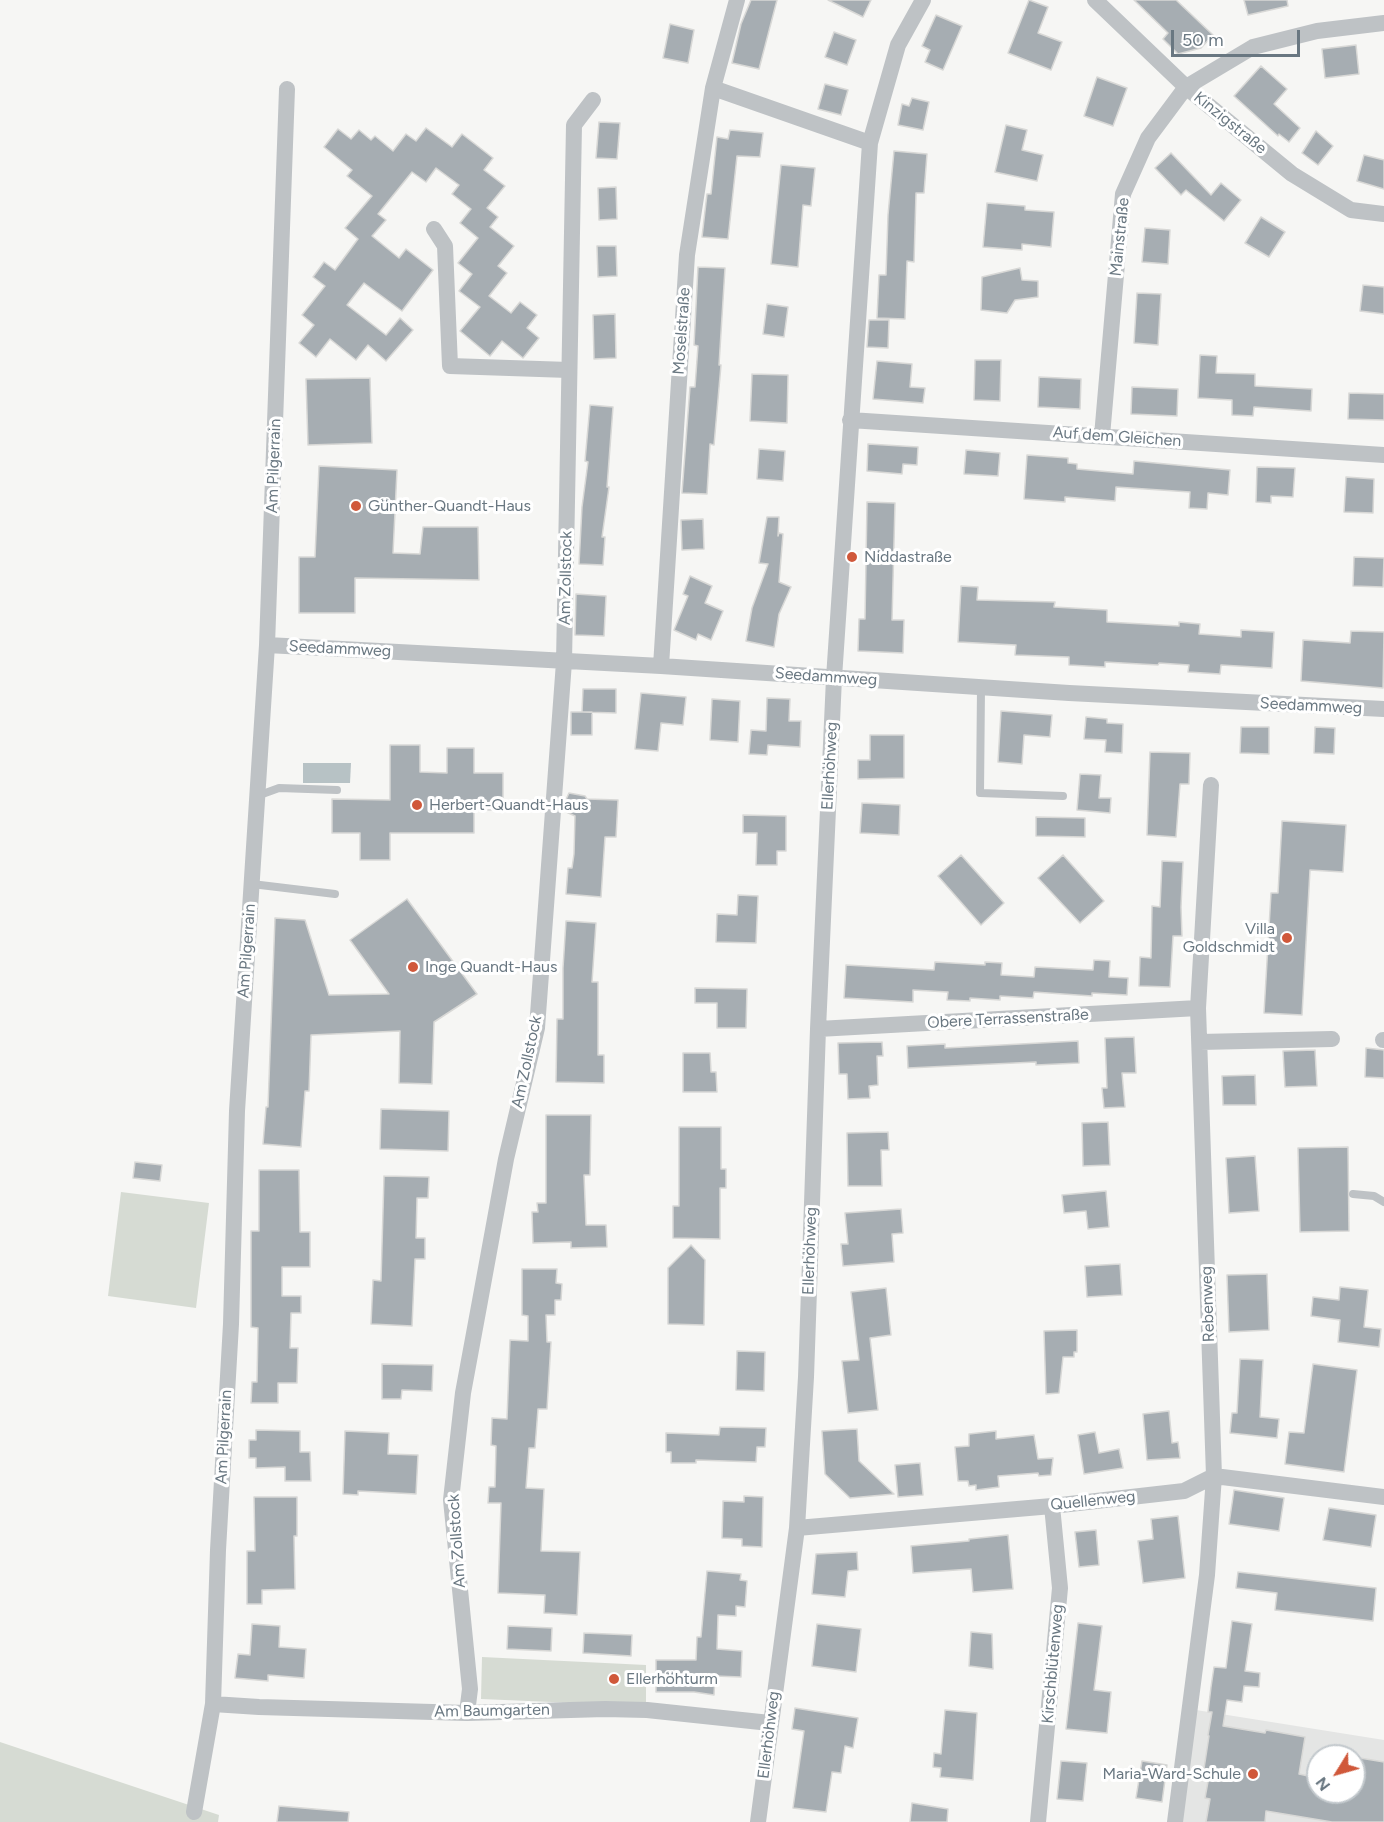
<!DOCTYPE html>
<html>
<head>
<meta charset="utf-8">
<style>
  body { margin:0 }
  #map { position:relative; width:1384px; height:1822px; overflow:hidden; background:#f6f6f4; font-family:Figtree,sans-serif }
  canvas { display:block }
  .north { position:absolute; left:1306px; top:1744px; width:60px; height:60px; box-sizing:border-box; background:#fff; border:2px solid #c3c9cd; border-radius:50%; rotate:233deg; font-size:16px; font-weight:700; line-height:24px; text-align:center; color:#697781 }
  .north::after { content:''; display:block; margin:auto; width:21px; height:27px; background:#d0583a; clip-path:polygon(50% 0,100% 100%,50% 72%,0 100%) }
  .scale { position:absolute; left:1171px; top:30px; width:129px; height:27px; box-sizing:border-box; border:3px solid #697781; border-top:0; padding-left:8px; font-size:18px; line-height:21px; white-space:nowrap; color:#697781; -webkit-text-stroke:4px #fff; paint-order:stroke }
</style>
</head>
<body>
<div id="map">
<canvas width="1384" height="1822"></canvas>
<div class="north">N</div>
<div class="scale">50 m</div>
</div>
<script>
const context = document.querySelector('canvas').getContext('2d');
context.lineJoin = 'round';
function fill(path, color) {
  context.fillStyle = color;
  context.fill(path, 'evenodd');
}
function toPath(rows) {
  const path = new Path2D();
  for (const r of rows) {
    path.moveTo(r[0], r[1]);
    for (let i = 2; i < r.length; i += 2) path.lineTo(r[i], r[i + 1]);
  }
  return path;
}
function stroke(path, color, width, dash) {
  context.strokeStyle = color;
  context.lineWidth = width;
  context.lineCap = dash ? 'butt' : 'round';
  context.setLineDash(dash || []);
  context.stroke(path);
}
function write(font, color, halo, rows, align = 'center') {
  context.font = font + ' Figtree,sans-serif';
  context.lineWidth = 6;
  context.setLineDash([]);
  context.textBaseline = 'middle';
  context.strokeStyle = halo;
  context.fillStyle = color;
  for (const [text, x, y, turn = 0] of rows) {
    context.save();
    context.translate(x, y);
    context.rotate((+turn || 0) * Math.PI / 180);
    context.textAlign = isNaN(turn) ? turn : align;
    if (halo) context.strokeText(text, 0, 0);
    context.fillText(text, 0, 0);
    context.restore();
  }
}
fill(toPath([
  [1196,1710,1384,1740,1384,1822,1181,1822],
  [1318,1756,1354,1756,1354,1792,1318,1792]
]), '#e4e5e4');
fill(toPath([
  [121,1192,209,1203,196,1308,108,1296],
  [482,1657,646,1665,646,1706,481,1699],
  [0,1742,219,1815,218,1822,0,1822]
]), '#d6dbd3');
fill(toPath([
  [303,763,351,763,350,783,303,783]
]), '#b7c2c5');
const building = toPath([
  [751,0,777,0,759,69,732,63,741,24,751,0],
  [828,0,871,0,863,17,828,0],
  [1029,0,1048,7,1038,33,1062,42,1051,70,1008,53,1029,0],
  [1134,0,1176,0,1213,35,1201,48,1178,54,1163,39,1168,33,1134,0],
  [1244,0,1287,0,1288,6,1248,15,1244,0],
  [936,15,962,26,943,70,925,62,930,50,922,46,936,15],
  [670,24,694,30,688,63,663,58,670,24],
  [834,32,856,40,847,65,825,57,834,32],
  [1356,45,1359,74,1325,78,1322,49,1356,45],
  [1261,66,1287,89,1274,104,1300,128,1289,142,1279,134,1278,136,1234,96,1261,66],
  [1097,77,1127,88,1113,126,1084,116,1097,77],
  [825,84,848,90,841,115,818,109,825,84],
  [912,98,929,102,923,130,898,125,902,104,909,106,912,98],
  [599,122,620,123,617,159,596,158,599,122],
  [1006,125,1027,130,1022,150,1043,155,1037,181,995,172,1006,125],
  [426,128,452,147,462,134,493,158,484,170,505,186,487,208,498,217,490,227,514,246,498,266,507,273,489,296,511,313,520,302,537,315,527,328,539,338,523,358,502,341,490,356,460,331,480,307,459,291,472,274,458,263,478,238,460,223,471,209,452,194,459,185,436,168,426,182,412,172,378,214,386,220,372,236,399,258,406,249,433,270,402,311,364,283,347,305,386,335,400,318,413,330,386,361,368,345,356,360,330,339,316,357,299,343,314,325,302,315,325,286,313,277,324,262,335,270,358,239,345,228,372,196,347,176,352,170,324,147,338,129,351,139,359,130,371,140,375,136,393,151,406,134,416,141,426,128],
  [730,130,763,133,760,157,737,156,728,239,702,237,707,194,711,194,717,137,728,139,730,130],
  [1316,131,1333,146,1318,165,1302,153,1316,131],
  [894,151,927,154,924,193,916,193,914,262,907,261,905,319,877,318,879,275,886,275,888,215,894,151],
  [1171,153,1211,195,1221,183,1241,200,1224,221,1186,190,1181,195,1155,168,1171,153],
  [1364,155,1384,160,1384,189,1357,181,1364,155],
  [781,165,815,168,811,206,803,205,798,267,771,264,781,165],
  [616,187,617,219,599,220,598,188,616,187],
  [987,203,1025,206,1025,210,1054,212,1051,247,1022,244,1022,250,983,247,987,203],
  [1261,217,1285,232,1269,257,1245,243,1261,217],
  [1145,228,1170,230,1168,264,1142,262,1145,228],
  [597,246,616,246,617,276,598,277,597,246],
  [698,267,725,268,719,365,721,365,714,445,710,444,707,494,682,493,690,387,695,387,698,346,694,345,698,267],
  [1020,268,1022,280,1038,281,1038,297,1015,300,1007,313,981,310,982,277,1020,268],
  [1363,285,1384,287,1384,314,1360,311,1363,285],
  [1137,293,1161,294,1158,345,1134,343,1137,293],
  [767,304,788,307,784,337,763,334,767,304],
  [615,314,616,358,594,359,593,315,615,314],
  [869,320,889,320,888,348,867,347,869,320],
  [1200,355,1217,356,1216,373,1255,374,1255,386,1312,389,1311,411,1254,407,1253,416,1232,415,1232,400,1198,398,1200,355],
  [975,360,1001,360,1000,401,974,400,975,360],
  [877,361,912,364,910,387,925,388,923,403,873,399,877,361],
  [752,374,788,375,787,423,750,421,752,374],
  [1039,377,1081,379,1080,409,1038,407,1039,377],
  [370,378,372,443,308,445,306,379,370,378],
  [1132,387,1178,389,1177,416,1131,414,1132,387],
  [1349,393,1384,394,1384,420,1348,419,1349,393],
  [590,405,613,407,607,487,609,487,602,537,605,537,603,565,579,564,582,507,588,462,585,461,590,405],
  [868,444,918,447,917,465,903,464,902,474,867,471,868,444],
  [759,449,785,451,783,481,757,479,759,449],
  [966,450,1000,453,998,476,964,474,966,450],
  [1027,455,1068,458,1068,463,1077,464,1077,469,1133,474,1134,461,1230,470,1228,495,1208,493,1207,509,1189,508,1190,492,1116,487,1115,501,1065,497,1065,502,1024,499,1027,455],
  [319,466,397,470,393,553,420,554,423,527,478,527,479,580,355,578,355,613,299,613,299,557,315,557,319,466],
  [1257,467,1295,468,1293,497,1271,496,1271,503,1256,502,1257,467],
  [1346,477,1374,479,1373,513,1344,512,1346,477],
  [867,502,895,503,892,620,904,620,903,653,858,651,859,619,865,619,867,502],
  [767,517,779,517,778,536,779,533,783,534,779,582,791,587,779,614,774,647,746,641,752,608,768,564,759,563,767,517],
  [703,519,704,549,682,550,681,520,703,519],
  [1354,557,1384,558,1383,587,1353,586,1354,557],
  [690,576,712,586,705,603,723,611,711,640,698,634,696,640,674,630,688,596,683,594,690,576],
  [961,586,978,587,977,600,1055,602,1054,607,1107,610,1107,622,1179,626,1179,622,1200,624,1199,634,1241,637,1241,630,1274,632,1272,668,1221,665,1220,674,1188,672,1189,665,1159,663,1158,665,1105,662,1105,667,1069,665,1069,657,1015,655,1016,645,958,642,961,586],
  [576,594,606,596,604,636,575,635,576,594],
  [1351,631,1384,632,1383,688,1301,681,1303,640,1350,643,1351,631],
  [583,689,616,689,616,713,582,712,583,689],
  [641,693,686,697,683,725,661,723,658,751,635,749,641,693],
  [767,698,790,699,789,721,801,721,800,747,768,745,767,755,749,754,751,730,766,731,767,698],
  [712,699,740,701,738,742,710,740,712,699],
  [1001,711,1052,715,1050,737,1024,735,1022,764,998,762,1001,711],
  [571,712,592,712,592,735,571,735,571,712],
  [1086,717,1107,719,1107,723,1123,724,1122,753,1105,752,1106,740,1084,739,1086,717],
  [1241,727,1269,727,1269,754,1240,753,1241,727],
  [1315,727,1335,728,1334,754,1314,753,1315,727],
  [870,735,904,735,904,778,858,779,858,760,870,760,870,735],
  [390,745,420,745,420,772,447,773,447,748,474,748,474,773,503,773,503,810,474,810,474,833,390,833,390,860,360,860,360,833,332,833,332,799,390,800,390,745],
  [1150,752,1190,753,1189,784,1180,784,1176,837,1147,835,1150,752],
  [1080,774,1101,775,1099,798,1111,798,1110,813,1077,810,1080,774],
  [569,793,585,796,587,799,618,800,616,837,605,837,601,897,566,894,568,868,572,868,574,854,575,816,564,811,564,804,569,793],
  [862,803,900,805,899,835,860,833,862,803],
  [743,815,786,816,786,851,777,851,777,865,756,865,757,833,743,833,743,815],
  [1036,817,1085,818,1085,837,1036,836,1036,817],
  [1282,821,1346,825,1343,872,1310,870,1302,1015,1264,1013,1271,893,1278,893,1282,821],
  [961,855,1004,903,981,925,938,876,961,855],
  [1063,855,1104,901,1080,923,1038,878,1063,855],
  [1162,861,1183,862,1181,907,1182,936,1173,936,1170,987,1139,986,1140,957,1151,958,1152,906,1160,907,1162,861],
  [738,895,758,896,756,943,716,942,717,914,737,915,738,895],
  [407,899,477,994,434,1022,432,1084,399,1083,400,1031,311,1035,309,1091,305,1091,301,1147,263,1144,266,1107,268,1107,275,918,305,920,329,995,389,994,350,940,407,899],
  [566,921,596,923,592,982,598,982,598,1055,604,1055,604,1083,556,1082,557,1019,563,1019,563,968,566,921],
  [1094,960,1110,961,1109,977,1128,978,1127,995,1092,993,1092,996,1034,992,1033,998,1000,996,1000,1000,970,998,970,1001,947,1000,948,992,913,990,913,1002,844,998,846,965,934,970,935,962,985,965,985,962,1002,963,1001,975,1034,977,1035,967,1093,970,1094,960],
  [695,988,747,989,746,1028,717,1028,717,1003,695,1003,695,988],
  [1134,1037,1136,1073,1122,1073,1125,1107,1104,1108,1102,1088,1107,1088,1105,1038,1134,1037],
  [1078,1041,1079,1063,1036,1065,1036,1062,908,1068,907,1046,945,1044,945,1048,1078,1041],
  [882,1042,883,1056,877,1056,878,1085,869,1086,870,1098,848,1099,847,1074,839,1074,838,1043,882,1042],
  [1366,1048,1384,1050,1384,1078,1365,1077,1366,1048],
  [1315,1050,1317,1086,1285,1087,1283,1051,1315,1050],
  [683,1053,710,1053,711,1072,716,1072,717,1092,683,1092,683,1053],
  [1255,1075,1256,1105,1223,1105,1222,1076,1255,1075],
  [381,1109,449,1111,448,1151,380,1149,381,1109],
  [546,1115,591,1115,590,1175,584,1175,586,1225,606,1225,607,1247,571,1248,571,1242,533,1243,532,1212,538,1212,537,1203,546,1203,546,1115],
  [1108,1122,1110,1165,1083,1166,1082,1123,1108,1122],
  [679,1127,721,1127,721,1169,726,1169,726,1188,720,1188,720,1239,673,1238,673,1206,679,1206,679,1127],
  [888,1132,889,1150,881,1150,882,1186,848,1186,847,1133,888,1132],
  [1348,1147,1349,1231,1300,1232,1298,1148,1348,1147],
  [1255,1156,1259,1211,1229,1213,1226,1158,1255,1156],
  [135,1162,162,1165,160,1181,133,1178,135,1162],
  [259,1170,299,1170,300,1232,310,1232,310,1267,282,1267,282,1296,301,1296,301,1313,291,1313,290,1348,298,1348,297,1383,278,1383,278,1403,251,1403,252,1382,257,1382,258,1328,251,1327,251,1231,259,1231,259,1170],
  [384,1176,429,1177,428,1198,417,1198,416,1238,425,1238,425,1259,415,1259,412,1326,371,1324,373,1280,381,1281,384,1176],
  [1106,1191,1109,1227,1088,1229,1086,1211,1064,1213,1062,1195,1106,1191],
  [901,1209,903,1233,892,1234,894,1262,843,1266,841,1244,848,1244,845,1213,901,1209],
  [691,1245,705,1260,704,1325,668,1324,668,1268,691,1245],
  [1120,1264,1122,1295,1087,1297,1085,1266,1120,1264],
  [522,1269,557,1269,556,1283,562,1284,561,1300,555,1300,555,1315,546,1315,547,1342,551,1342,547,1409,538,1409,535,1448,529,1448,526,1488,544,1489,541,1551,580,1552,577,1615,544,1613,545,1595,498,1593,501,1503,488,1503,489,1487,495,1487,496,1446,491,1445,492,1418,507,1419,510,1340,528,1341,528,1316,522,1315,522,1269],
  [1267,1274,1269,1330,1229,1332,1227,1275,1267,1274],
  [1340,1287,1368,1290,1364,1327,1381,1329,1379,1347,1338,1342,1340,1320,1311,1316,1313,1297,1339,1300,1340,1287],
  [886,1288,891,1335,870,1338,878,1410,848,1413,842,1361,859,1360,851,1292,886,1288],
  [1077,1330,1077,1352,1074,1352,1074,1357,1063,1357,1059,1393,1046,1394,1044,1331,1077,1330],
  [737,1351,765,1352,764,1391,736,1390,737,1351],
  [1240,1359,1263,1360,1260,1417,1279,1419,1277,1438,1230,1433,1232,1413,1237,1413,1240,1359],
  [382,1364,433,1365,432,1391,402,1390,401,1399,382,1399,382,1364],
  [1313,1364,1357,1370,1344,1472,1285,1464,1289,1432,1304,1433,1313,1364],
  [1169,1411,1172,1443,1178,1442,1180,1458,1147,1460,1143,1414,1169,1411],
  [720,1427,766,1428,765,1447,757,1447,756,1462,696,1460,696,1463,671,1463,671,1452,666,1452,666,1433,719,1435,720,1427],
  [857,1429,859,1461,894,1494,850,1498,825,1474,822,1431,857,1429],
  [256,1430,300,1431,300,1452,310,1452,311,1481,285,1481,285,1467,256,1468,256,1458,249,1458,249,1440,256,1440,256,1430],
  [345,1431,389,1433,388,1454,418,1455,416,1494,358,1491,358,1495,343,1494,345,1431],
  [996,1431,996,1439,1034,1435,1038,1459,1053,1458,1051,1475,1039,1476,1038,1473,998,1476,999,1487,976,1490,976,1485,969,1486,968,1481,958,1481,955,1447,969,1446,969,1434,996,1431],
  [1095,1432,1099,1453,1119,1449,1123,1468,1084,1474,1078,1435,1095,1432],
  [920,1463,923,1495,898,1497,895,1465,920,1463],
  [1234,1490,1284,1498,1279,1531,1229,1524,1234,1490],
  [744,1496,763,1497,762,1547,742,1546,742,1539,722,1538,723,1501,744,1502,744,1496],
  [254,1497,297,1497,297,1536,294,1536,295,1589,262,1590,262,1604,247,1604,247,1551,255,1551,254,1497],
  [1329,1508,1376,1515,1371,1547,1323,1540,1329,1508],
  [1178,1516,1185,1578,1143,1583,1138,1541,1153,1539,1151,1519,1178,1516],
  [1096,1530,1099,1565,1079,1567,1075,1532,1096,1530],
  [1008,1535,1013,1589,973,1592,971,1569,913,1573,911,1546,969,1541,969,1539,1008,1535],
  [857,1552,858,1570,848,1571,845,1597,812,1594,816,1554,857,1552],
  [707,1571,741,1574,740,1580,747,1581,745,1607,736,1606,736,1616,718,1615,717,1649,742,1651,741,1677,715,1676,714,1695,694,1692,656,1692,656,1660,696,1660,697,1637,701,1637,707,1571],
  [1238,1572,1376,1588,1373,1621,1275,1610,1277,1593,1236,1588,1238,1572],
  [1232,1621,1252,1624,1245,1671,1260,1673,1259,1687,1244,1686,1242,1702,1227,1700,1223,1726,1265,1733,1266,1730,1305,1737,1299,1774,1318,1778,1318,1792,1354,1792,1354,1757,1384,1762,1384,1822,1332,1822,1266,1811,1265,1822,1206,1822,1210,1799,1205,1798,1209,1776,1203,1775,1209,1736,1208,1735,1212,1712,1208,1712,1211,1687,1214,1667,1226,1668,1232,1621],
  [1078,1623,1102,1626,1094,1690,1111,1692,1107,1733,1066,1729,1078,1623],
  [252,1624,280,1626,279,1647,306,1649,304,1678,268,1675,268,1681,235,1678,238,1654,250,1655,252,1624],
  [817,1624,861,1629,856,1672,812,1666,817,1624],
  [508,1626,552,1628,551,1651,507,1649,508,1626],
  [971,1632,992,1634,993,1669,969,1666,971,1632],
  [584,1633,632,1635,631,1656,583,1653,584,1633],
  [795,1708,858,1718,853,1748,845,1746,841,1773,832,1772,826,1812,793,1808,804,1731,792,1729,795,1708],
  [945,1710,977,1713,973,1780,940,1777,941,1768,933,1767,934,1753,941,1754,945,1710],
  [1061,1761,1087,1763,1083,1801,1057,1799,1061,1761],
  [1142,1761,1167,1765,1162,1802,1136,1798,1142,1761],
  [912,1803,948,1809,947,1822,910,1822,912,1803],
  [279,1806,349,1812,348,1822,277,1822,279,1806]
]);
fill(building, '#a6adb2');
stroke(building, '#d8d8d6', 1.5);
stroke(toPath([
  [981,688,980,793,1063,796],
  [257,796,279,788,337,790],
  [252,884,335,894],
  [1353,1194,1374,1196,1384,1202]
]), '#bec2c5', 8);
stroke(toPath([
  [1095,0,1186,87,1292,174,1351,210,1384,214],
  [713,88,870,143],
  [434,229,445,246,450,366,569,370],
  [850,420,1384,455],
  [1102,436,1123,194,1148,138,1186,87,1253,47,1317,31,1384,23],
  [267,645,661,666,1069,693,1384,709],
  [661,666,687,255,713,88,737,0],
  [818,1029,1198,1008],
  [1383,1040,1384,1040],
  [1200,1042,1332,1039],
  [797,1528,1052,1506,1184,1491,1214,1476,1384,1497],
  [213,1704,259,1707,467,1713,605,1709,647,1710,770,1723],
  [467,1713,470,1689,451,1500,463,1393,480,1301,506,1159,537,1028,564,662,574,125,593,100],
  [194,1812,213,1704,218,1550,231,1324,237,1111,267,645,287,89],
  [758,1822,797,1528,806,1377,818,1029,834,678,870,143,898,45,923,0],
  [1038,1822,1060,1588,1052,1506],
  [1175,1822,1207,1575,1214,1476,1198,1008,1211,785]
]), '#bec2c5', 16);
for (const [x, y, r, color] of [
  [356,506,6,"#d0583a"],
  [852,557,6,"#d0583a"],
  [417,805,6,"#d0583a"],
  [1287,938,6,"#d0583a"],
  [413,967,6,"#d0583a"],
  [614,1679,6,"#d0583a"],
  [1253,1774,6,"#d0583a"]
]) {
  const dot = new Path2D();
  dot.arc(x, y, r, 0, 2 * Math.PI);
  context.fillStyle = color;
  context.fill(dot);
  stroke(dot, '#fff', 2);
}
write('16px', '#697781', '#fff', [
  ["Kinzigstraße",1230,123,39],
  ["Mainstraße",1120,237,-84],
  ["Moselstraße",682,331,-86],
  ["Auf dem Gleichen",1117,437,4],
  ["Am Pilgerrain",274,466,-88],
  ["Am Zollstock",566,578,-89],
  ["Seedammweg",340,649,3],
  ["Seedammweg",826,677,4],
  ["Seedammweg",1311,706,3],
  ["Ellerhöhweg",830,766,-87],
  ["Am Pilgerrain",247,951,-86],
  ["Obere Terrassenstraße",1008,1019,-3],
  ["Am Zollstock",527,1062,-78],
  ["Ellerhöhweg",810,1251,-88],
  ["Rebenweg",1208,1304,-92],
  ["Am Pilgerrain",224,1437,-87],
  ["Quellenweg",1093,1501,-6],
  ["Am Zollstock",457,1541,-94],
  ["Kirschblütenweg",1053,1664,-85],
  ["Am Baumgarten",492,1711,-1],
  ["Ellerhöhweg",769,1735,-83]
]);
write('16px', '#697781', '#fff', [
  ["Günther-Quandt-Haus",368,506],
  ["Niddastraße",864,557],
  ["Herbert-Quandt-Haus",429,805],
  ["Villa",1275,929,"right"],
  ["Goldschmidt",1275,947,"right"],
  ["Inge Quandt-Haus",425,967],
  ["Ellerhöhturm",626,1679],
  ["Maria-Ward-Schule",1241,1774,"right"]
], 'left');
</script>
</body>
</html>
